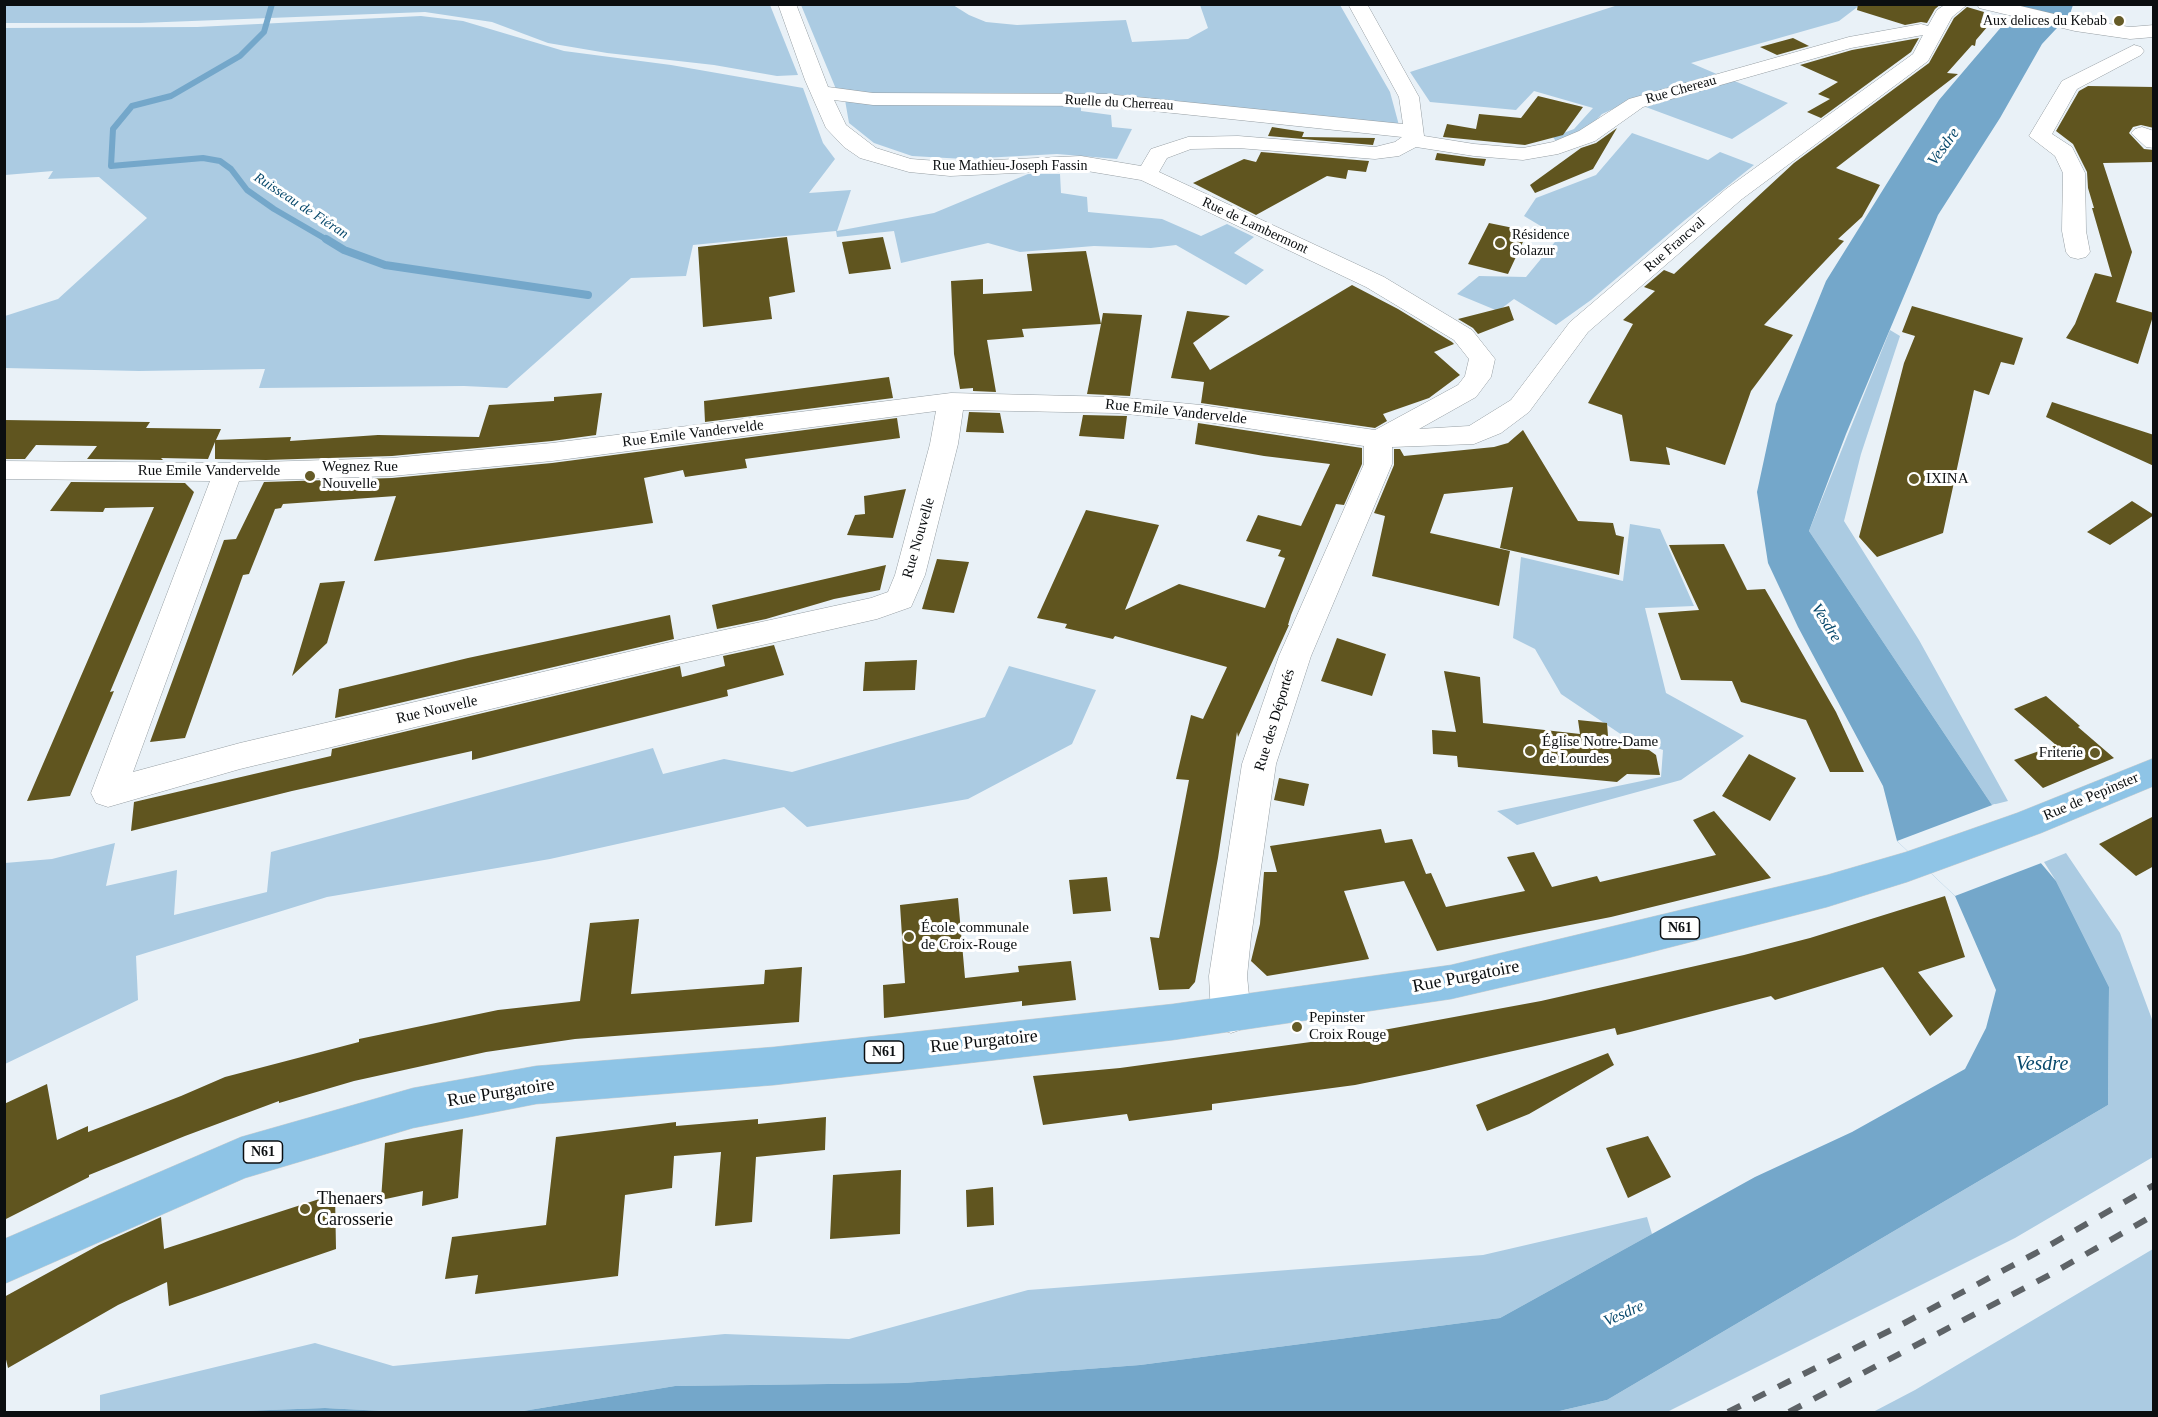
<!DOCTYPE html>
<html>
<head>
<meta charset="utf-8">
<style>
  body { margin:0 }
  #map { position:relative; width:2158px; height:1417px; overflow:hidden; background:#e9f1f7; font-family:"Times New Roman",serif }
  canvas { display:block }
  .frame { position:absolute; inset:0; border:6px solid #0b0e10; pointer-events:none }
</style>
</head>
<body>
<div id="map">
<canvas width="2158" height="1417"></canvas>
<div class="frame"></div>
</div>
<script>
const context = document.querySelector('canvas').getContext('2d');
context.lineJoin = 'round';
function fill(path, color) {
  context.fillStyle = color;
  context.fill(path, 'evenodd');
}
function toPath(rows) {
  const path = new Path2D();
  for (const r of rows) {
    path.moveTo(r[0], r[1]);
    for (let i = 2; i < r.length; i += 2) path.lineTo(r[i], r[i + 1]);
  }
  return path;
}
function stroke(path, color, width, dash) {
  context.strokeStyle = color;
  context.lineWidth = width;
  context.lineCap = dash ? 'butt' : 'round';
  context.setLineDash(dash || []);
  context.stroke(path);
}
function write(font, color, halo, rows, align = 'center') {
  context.font = font + ' "Times New Roman",serif';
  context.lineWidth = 6;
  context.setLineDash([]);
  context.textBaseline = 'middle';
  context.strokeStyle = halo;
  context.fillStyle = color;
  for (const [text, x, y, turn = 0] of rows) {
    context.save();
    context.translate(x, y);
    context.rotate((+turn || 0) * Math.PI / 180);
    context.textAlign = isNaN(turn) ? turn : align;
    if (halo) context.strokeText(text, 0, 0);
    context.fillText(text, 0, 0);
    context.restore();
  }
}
fill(toPath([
  [4,5,770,5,798,75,777,76,714,65,607,53,548,43,492,22,425,12,140,23,5,23],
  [801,5,953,5,969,15,986,22,1017,25,1126,20,1132,42,1188,39,1208,28,1200,5,1340,5,1390,92,1400,129,1228,109,871,94,836,89],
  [1618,5,1860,5,1839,21,1691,63,1719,75,1644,95,1602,114,1584,133,1557,143,1553,137,1574,129,1593,108,1534,91,1516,110,1430,102,1410,72],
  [421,16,463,21,564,51,671,65,803,88,823,143,835,159,809,193,851,190,837,231,934,213,1028,174,1060,174,1061,193,1087,197,1088,212,1162,219,1201,236,1227,224,1254,237,1234,253,1264,270,1246,285,1176,245,1151,248,1094,246,1020,252,988,243,901,263,894,231,837,237,836,231,693,245,686,276,631,278,507,388,464,386,259,388,265,369,139,371,5,368,5,316,58,299,147,218,99,177,48,179,53,171,5,175,5,28,197,27],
  [1732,80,1788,103,1732,139,1643,106],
  [845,100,1081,103,1081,111,1111,115,1112,127,1132,129,1117,159,1057,154,964,159,912,156,874,143,849,123],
  [1632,133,1708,160,1720,152,1754,165,1685,220,1591,300,1556,325,1514,299,1498,311,1457,294,1479,276,1526,277,1559,237,1524,216,1536,198,1596,175],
  [1890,330,1900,336,1861,454,1844,521,1919,640,2008,801,1992,805,1809,531],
  [1630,524,1660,529,1694,606,1645,608,1666,693,1744,736,1681,780,1517,825,1497,811,1661,777,1663,750,1622,735,1561,694,1535,649,1513,638,1521,557,1623,581],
  [1009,666,1096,690,1072,744,968,799,807,827,784,807,550,859,327,897,136,956,138,1000,5,1064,5,863,52,859,115,843,106,886,177,870,174,915,267,892,271,852,653,748,663,774,724,759,792,772,985,717],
  [2066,853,2120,933,2153,1022,2153,1157,2015,1238,1667,1412,1555,1412,1607,1400,2108,1105,2109,987,2056,881,2044,862],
  [1647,1217,1652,1234,1500,1318,1140,1365,904,1383,675,1386,517,1412,403,1412,325,1408,214,1412,100,1412,100,1395,315,1343,393,1366,725,1334,849,1339,1028,1290,1483,1255],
  [2153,1249,2153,1412,1873,1412,1915,1390]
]), '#abcbe2');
fill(toPath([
  [2020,5,2073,5,2070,14,2042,44,2000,118,1938,215,1846,434,1809,531,1992,805,2056,881,2109,987,2108,1105,1607,1400,1555,1412,517,1412,675,1386,904,1383,1140,1365,1500,1318,1755,1177,1852,1132,1965,1069,1986,1028,1996,990,1955,896,1897,841,1883,786,1798,627,1768,563,1757,492,1776,404,1826,281,1939,100],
  [325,1408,403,1412,214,1412]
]), '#74a7ca');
fill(toPath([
  [1995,804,2044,862,1955,896,1897,841]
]), '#e9f1f7');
stroke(toPath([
  [272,4,264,32,240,56,171,96,132,106,113,129,111,166,203,158,220,161,231,169,247,190,274,209,329,241]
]), '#74a7ca', 6);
stroke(toPath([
  [326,239,344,250,385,265,588,295]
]), '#74a7ca', 8);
fill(toPath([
  [1858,4,1941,4,1935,9,1927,23,1921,22,1905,25,1857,10],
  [1967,7,1984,12,1981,22,1994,19,1976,40,1975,46,1972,45,1947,73,1958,74,1836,168,1880,185,1862,217,1838,239,1844,241,1764,325,1793,335,1751,391,1725,465,1666,447,1670,465,1630,461,1622,415,1588,403,1633,324,1623,320,1655,291,1644,287,1664,270,1674,274,1794,163,1929,63,1954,18],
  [1793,38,1809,46,1777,55,1760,47],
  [1919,38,1911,52,1821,118,1807,112,1830,99,1818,94,1838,82,1800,65,1852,50],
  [2088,86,2154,87,2154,128,2141,125,2133,127,2129,133,2144,149,2154,150,2154,162,2103,163,2132,252,2116,302,2154,313,2138,364,2066,338,2075,324,2095,273,2112,277,2092,208,2094,208,2088,188,2087,172,2073,144,2056,131,2079,91],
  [1538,96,1583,107,1563,135,1525,145,1443,137,1447,124,1476,129,1479,114,1521,118],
  [1272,127,1304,132,1302,137,1375,138,1373,145,1268,136],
  [1617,128,1593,169,1535,193,1530,185,1581,148,1596,143],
  [1261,152,1369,161,1366,172,1348,170,1346,179,1327,176,1256,215,1193,183,1244,159,1256,162],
  [1437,153,1474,158,1486,159,1484,166,1435,160],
  [1489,223,1528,231,1508,274,1468,264],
  [787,237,795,292,769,297,772,319,703,327,698,247],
  [883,237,891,269,849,274,842,242],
  [1086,251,1101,324,1103,313,1142,315,1130,396,1087,394,1101,324,1022,329,1024,337,987,340,996,392,973,391,973,388,960,389,954,354,951,281,983,279,983,294,1032,291,1027,254],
  [1352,285,1398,309,1452,342,1454,344,1434,352,1460,375,1429,398,1383,414,1387,421,1375,428,1201,403,1204,382,1171,378,1187,311,1230,316,1193,343,1210,370],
  [1509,306,1514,320,1478,334,1473,328,1458,319],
  [1912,306,2023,338,2014,365,2001,362,1989,395,1974,390,1943,533,1877,557,1859,537,1904,363,1915,336,1902,332],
  [889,377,893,398,705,422,704,401],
  [602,393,596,435,552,441,392,456,266,460,215,459,215,442,208,459,161,458,163,460,87,459,97,446,36,445,25,459,4,459,4,420,150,422,146,428,221,429,216,440,291,437,290,441,378,435,479,437,489,405,554,401,554,397],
  [2052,402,2154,435,2154,466,2046,417],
  [969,412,1000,413,1004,433,966,432],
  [1083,415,1127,416,1124,439,1079,436],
  [897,418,900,438,745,459,747,468,685,477,683,470,644,478,653,523,446,552,374,561,396,496,283,504,281,508,275,509,249,574,243,575,185,738,150,742,224,540,236,539,264,482,392,478,552,463],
  [1198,423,1362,448,1362,464,1344,505,1336,504,1291,615,1288,625,1289,625,1238,737,1237,732,1218,858,1195,982,1189,989,1159,990,1150,937,1159,938,1189,780,1176,779,1191,715,1203,719,1227,667,1115,636,1113,639,1065,628,1067,624,1037,618,1086,510,1159,525,1125,610,1179,584,1265,608,1285,558,1278,556,1281,550,1246,541,1258,515,1301,526,1330,464,1264,456,1195,444],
  [1523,430,1578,521,1613,523,1616,535,1624,537,1619,575,1500,548,1513,487,1444,494,1430,533,1510,551,1499,606,1372,576,1385,516,1374,513,1394,465,1394,449,1400,449,1404,456,1494,447,1508,443],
  [71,482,185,483,194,492,110,692,114,691,70,796,27,801,154,507,105,508,103,512,50,511],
  [906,489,893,538,847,535,855,515,865,514,864,496],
  [2132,501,2154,515,2110,545,2087,532],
  [1724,544,1747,590,1765,589,1836,712,1864,772,1830,772,1806,720,1741,702,1732,681,1681,680,1658,613,1699,610,1669,545],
  [937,559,969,562,954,613,922,609],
  [886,565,880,590,834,599,766,619,717,629,712,605],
  [345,581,327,643,292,676,320,583],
  [670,615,674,639,335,718,339,689,468,658],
  [1337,638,1386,654,1372,696,1321,681],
  [774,645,784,675,727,690,728,696,472,760,472,751,292,791,131,831,134,802,331,756,332,749,680,666,682,677,725,666,723,656],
  [917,660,915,690,863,691,865,662],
  [1444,671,1480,677,1483,723,1580,734,1578,720,1607,723,1608,736,1626,748,1649,750,1656,755,1660,775,1627,774,1617,782,1458,767,1457,756,1433,754,1432,730,1456,732],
  [2046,696,2080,726,2078,727,2114,758,2043,788,2014,760,2056,745,2014,709],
  [1749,754,1796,778,1770,821,1722,796],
  [1279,778,1309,784,1304,806,1274,800],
  [1714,811,1771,878,1611,917,1437,951,1404,881,1344,891,1369,959,1267,976,1251,961,1260,924,1264,872,1277,872,1270,846,1381,829,1385,843,1412,839,1426,874,1431,873,1446,907,1525,891,1507,857,1534,852,1552,887,1597,876,1600,882,1716,855,1693,820],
  [2154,816,2154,866,2136,876,2099,844],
  [1107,877,1111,911,1073,914,1069,880],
  [1945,896,1965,957,1918,972,1953,1016,1930,1036,1883,967,1775,1000,1771,996,1630,1032,1617,1035,1615,1028,1429,1070,1355,1085,1212,1104,1212,1110,1129,1121,1127,1114,1043,1125,1033,1076,1120,1068,1340,1038,1541,1001,1744,955,1810,938],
  [958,898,965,978,1019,972,1018,966,1071,961,1076,1000,1022,1006,1022,1001,884,1018,883,985,905,983,900,905],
  [639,919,631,994,764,984,765,970,802,967,799,1022,575,1039,486,1052,354,1081,279,1103,279,1101,185,1136,89,1175,89,1177,4,1220,4,1104,47,1084,57,1140,88,1126,88,1132,181,1096,225,1077,359,1042,359,1039,498,1010,580,1001,590,923],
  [1608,1053,1614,1065,1529,1114,1487,1131,1476,1105],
  [826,1117,825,1150,756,1157,752,1222,715,1226,721,1152,674,1156,672,1188,625,1195,618,1276,475,1294,478,1275,445,1279,452,1237,546,1225,556,1137,676,1122,676,1126,758,1119,758,1124],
  [463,1129,458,1198,422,1206,423,1191,381,1200,385,1143],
  [1648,1136,1671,1177,1628,1198,1606,1148],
  [901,1170,900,1234,830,1239,833,1175],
  [993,1187,994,1225,967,1227,966,1190],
  [335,1194,336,1249,169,1306,167,1282,118,1305,8,1368,4,1351,4,1297,99,1245,161,1217,164,1249]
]), '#60551f');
const minor = toPath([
  [778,4,796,4,828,87,873,93,1106,94,1403,124,1399,97,1348,4,1367,4,1419,97,1424,136,1474,144,1523,148,1553,142,1579,131,1629,99,1849,37,1921,24,1928,26,1937,10,1946,4,1968,4,1952,17,1928,61,1742,199,1588,332,1529,412,1501,433,1474,444,1392,447,1392,464,1311,656,1276,764,1251,937,1247,976,1251,1015,1245,1028,1231,1033,1217,1028,1211,1015,1209,976,1242,764,1279,656,1364,464,1364,446,1201,421,1116,413,963,410,958,444,925,575,911,607,877,619,683,663,240,769,108,807,96,803,91,793,210,481,4,479,4,461,228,463,392,458,552,443,951,393,1116,397,1201,405,1375,430,1458,385,1465,376,1469,359,1454,340,1366,287,1141,180,1081,170,950,176,909,172,860,158,844,147,826,128,805,80,778,4],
  [1923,35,1913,54,1726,189,1570,322,1511,400,1469,426,1419,429,1476,397,1491,377,1495,359,1472,330,1384,277,1159,172,1167,158,1191,149,1238,148,1375,159,1399,156,1416,147,1474,156,1523,160,1558,154,1595,141,1643,107,1851,48,1923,35],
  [834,100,873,105,1106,106,1402,137,1395,142,1375,147,1238,136,1188,137,1151,149,1141,166,1081,156,950,162,911,159,876,148,846,125,834,100],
  [936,411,930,444,895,575,888,592,871,598,683,639,240,743,133,772,239,481,392,476,552,461,936,411],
  [1977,4,2012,4,2075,19,2130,27,2154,25,2154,37,2130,39,2075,31,1979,8,1977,4],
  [2134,45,2141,47,2144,51,2141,55,2077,89,2052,134,2072,147,2085,173,2086,231,2090,252,2086,257,2078,259,2070,257,2066,252,2062,231,2063,173,2055,156,2029,136,2062,81,2134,45],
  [2142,127,2154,131,2154,148,2146,147,2131,133,2135,129,2142,127]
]);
const major = toPath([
  [2154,758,2154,786,2041,833,1907,882,1827,907,1628,958,1451,999,1173,1040,774,1085,536,1104,413,1128,245,1178,4,1284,4,1239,241,1137,413,1088,536,1066,774,1047,1173,1004,1451,965,1827,875,1906,852,2017,813,2154,758]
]);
stroke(minor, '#969ea3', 1);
stroke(major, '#cecfcf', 1);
fill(minor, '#fff');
fill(major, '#8ec4e6');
stroke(toPath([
  [1728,1412,1895,1328,2036,1253,2154,1185],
  [1789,1412,2053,1273,2154,1215]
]), '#5e6367', 6, [14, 14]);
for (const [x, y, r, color] of [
  [2119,21,6,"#655b27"],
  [1500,243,6,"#655b27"],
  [310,476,6,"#655b27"],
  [1914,479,6,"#655b27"],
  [1530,751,6,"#655b27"],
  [2095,753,6,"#655b27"],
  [909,937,6,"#655b27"],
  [1297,1027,6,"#655b27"],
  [305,1209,6,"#655b27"]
]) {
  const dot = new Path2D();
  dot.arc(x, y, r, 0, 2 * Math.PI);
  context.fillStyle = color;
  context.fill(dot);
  stroke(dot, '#fff', 2);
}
write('14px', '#0b0e10', '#fff', [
  ["Aux delices du Kebab",2107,21],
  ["Résidence",1512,235,"left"],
  ["Solazur",1512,251,"left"]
], 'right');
write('14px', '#0b0e10', '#fff', [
  ["Rue Chereau",1681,90,-16],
  ["Ruelle du Cherreau",1119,103,3],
  ["Rue Mathieu-Joseph Fassin",1010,166],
  ["Rue de Lambermont",1255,226,25],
  ["Rue Francval",1675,245,-41]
]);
write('italic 14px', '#08496c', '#fff', [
  ["Ruisseau de Fiéran",301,206,33]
]);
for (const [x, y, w] of [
  [1680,928,39],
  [884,1052,39],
  [263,1152,39]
]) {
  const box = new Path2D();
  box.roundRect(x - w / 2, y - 11, w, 22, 4.5);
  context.fillStyle = '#fff';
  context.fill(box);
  stroke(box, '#0b0e10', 1.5);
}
write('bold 14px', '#0b0e10', null, [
  ["N61",1680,928],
  ["N61",884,1052],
  ["N61",263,1152]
]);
write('15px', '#0b0e10', '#fff', [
  ["Rue Emile Vandervelde",1176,412,6],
  ["Rue Emile Vandervelde",693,434,-7],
  ["Rue Emile Vandervelde",209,471],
  ["Rue Nouvelle",919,538,-74],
  ["Rue Nouvelle",437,710,-13],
  ["Rue des Déportés",1275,720,-73],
  ["Rue de Pepinster",2091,797,-23]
]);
write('15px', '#0b0e10', '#fff', [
  ["Wegnez Rue",322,467],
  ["Nouvelle",322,484],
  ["IXINA",1926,479],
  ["Église Notre-Dame",1542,742],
  ["de Lourdes",1542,759],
  ["Friterie",2083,753,"right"],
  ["École communale",921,928],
  ["de Croix-Rouge",921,945],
  ["Pepinster",1309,1018],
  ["Croix Rouge",1309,1035]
], 'left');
write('italic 16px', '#08496c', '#fff', [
  ["Vesdre",1944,147,-54],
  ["Vesdre",1826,623,58],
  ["Vesdre",1624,1314,-24]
]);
write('18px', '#0b0e10', '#fff', [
  ["Rue Purgatoire",1466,977,-11],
  ["Rue Purgatoire",984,1042,-6],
  ["Rue Purgatoire",501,1093,-9]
]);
write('18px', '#0b0e10', '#fff', [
  ["Thenaers",317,1199],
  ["Carosserie",317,1220]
], 'left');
write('italic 20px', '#08496c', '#fff', [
  ["Vesdre",2042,1065]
]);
</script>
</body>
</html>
